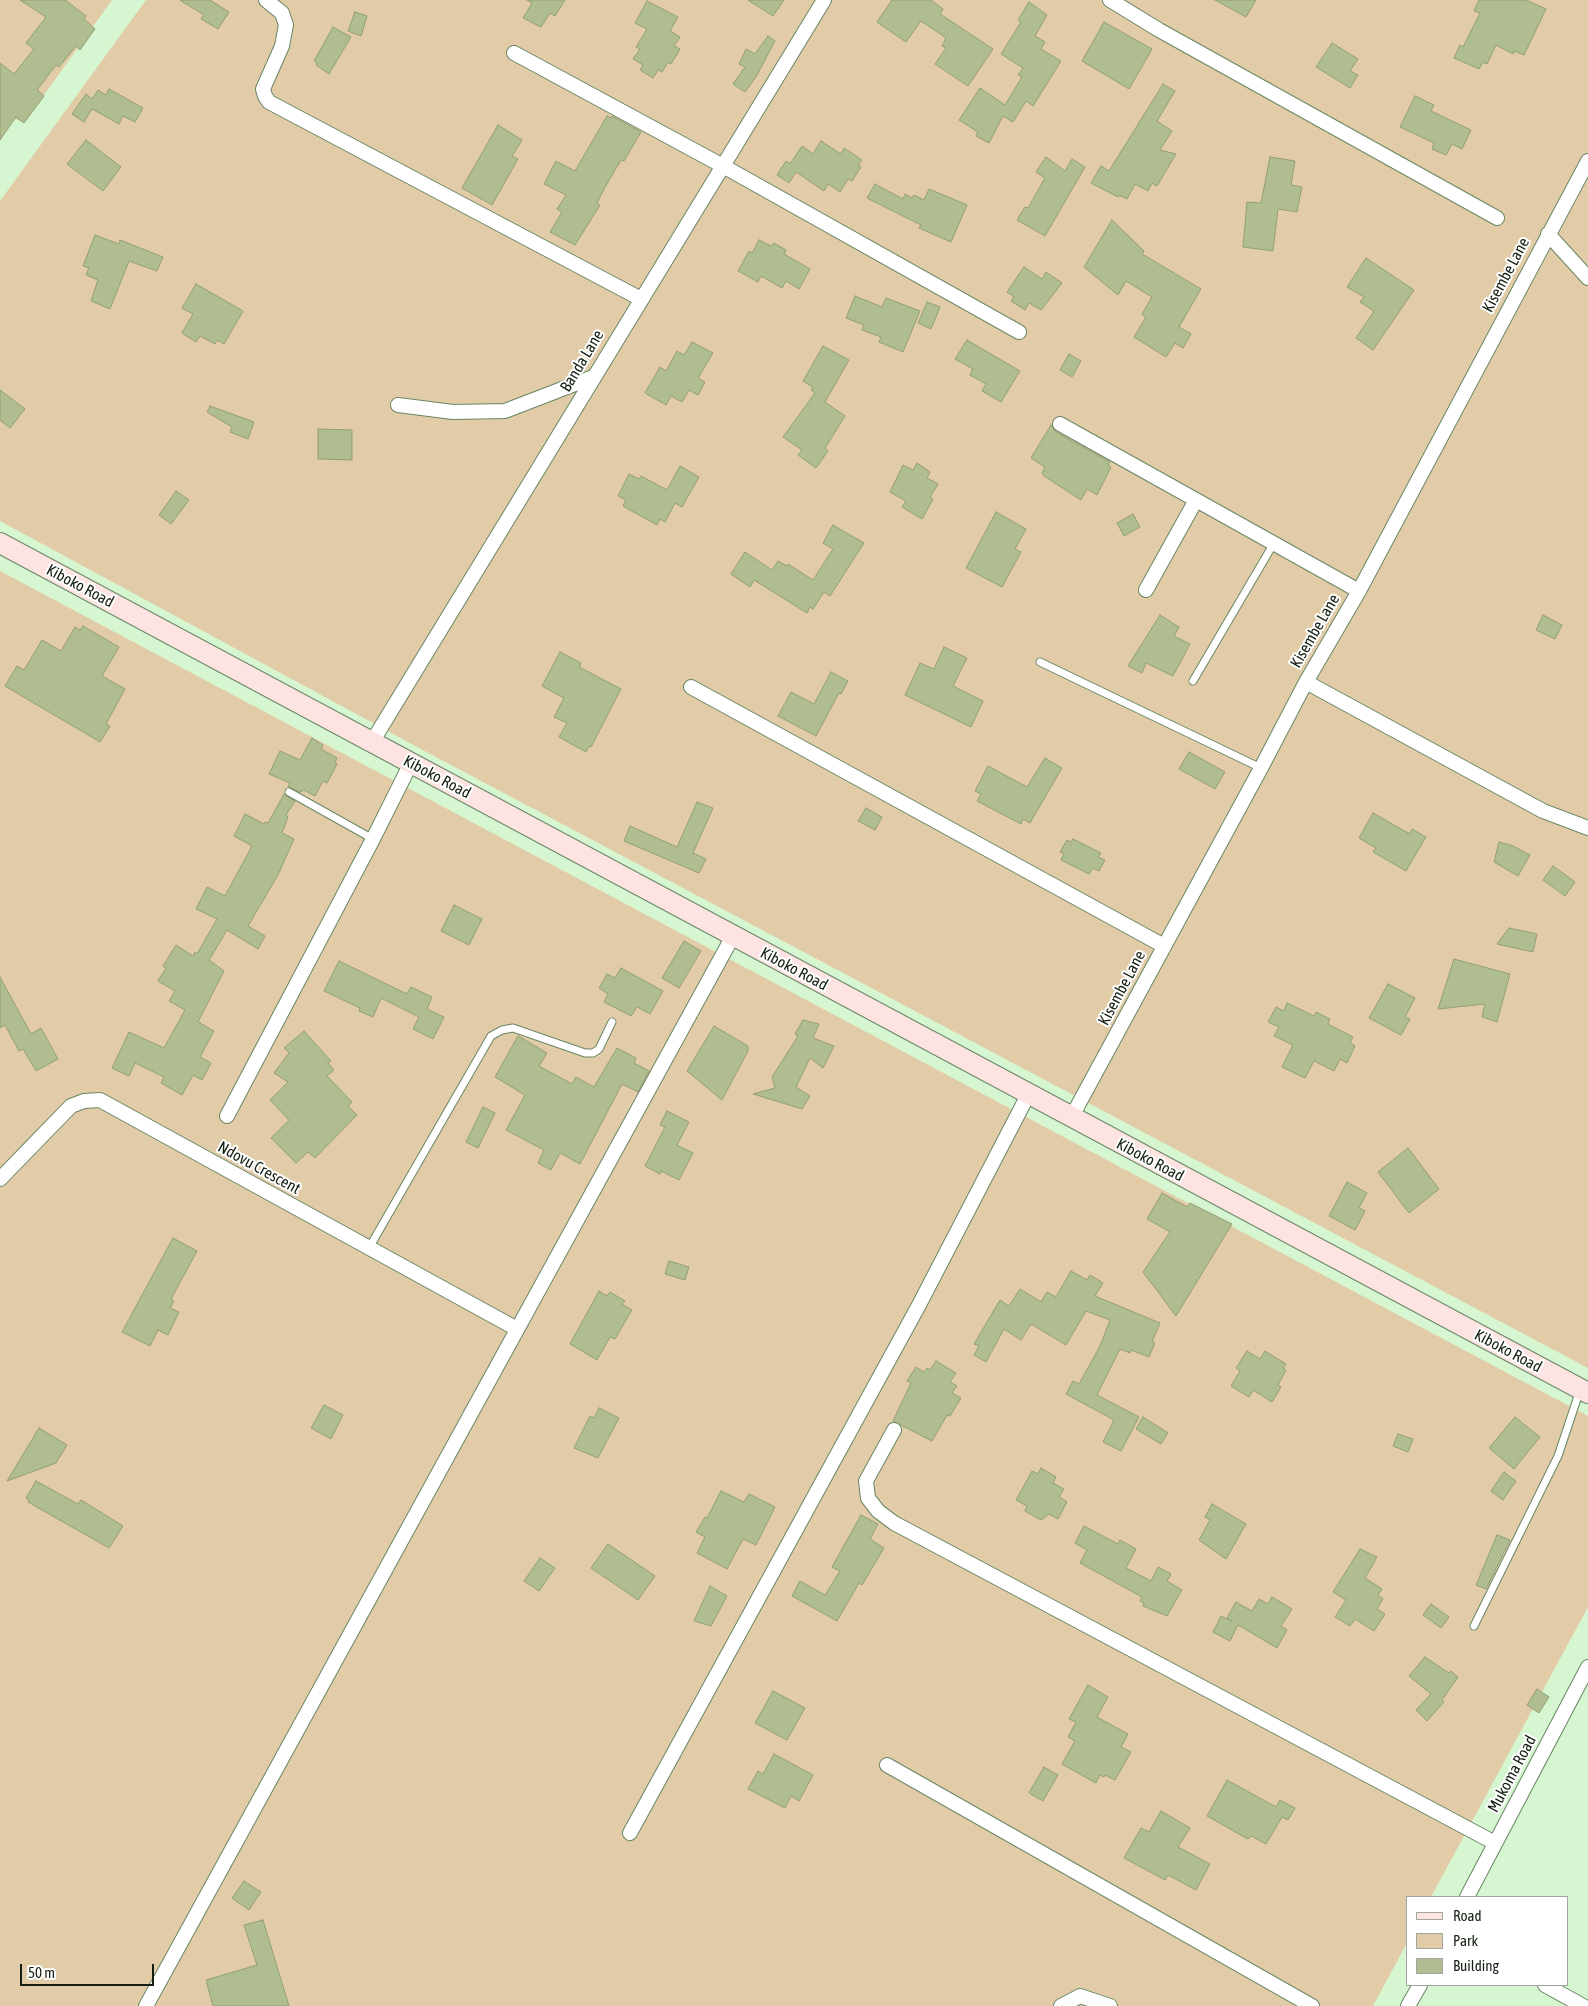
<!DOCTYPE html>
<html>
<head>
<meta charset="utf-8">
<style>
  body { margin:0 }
  #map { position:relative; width:1588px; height:2006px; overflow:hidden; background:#d5f6d0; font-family:"Asap Condensed",sans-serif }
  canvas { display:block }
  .legend { position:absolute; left:1406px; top:1896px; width:162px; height:90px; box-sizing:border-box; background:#fff; border:1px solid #a1a6a1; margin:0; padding:6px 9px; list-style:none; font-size:15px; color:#152013 }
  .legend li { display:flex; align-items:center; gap:10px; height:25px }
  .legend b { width:25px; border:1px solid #a1a6a1 }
  .scale { position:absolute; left:20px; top:1964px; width:134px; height:22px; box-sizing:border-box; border:2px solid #152013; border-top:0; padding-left:6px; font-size:15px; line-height:18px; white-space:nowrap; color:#152013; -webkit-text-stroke:4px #fff; paint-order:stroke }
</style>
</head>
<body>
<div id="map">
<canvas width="1588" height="2006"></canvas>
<ul class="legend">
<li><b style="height:6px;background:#fee3e3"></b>Road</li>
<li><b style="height:14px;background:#e2cca8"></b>Park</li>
<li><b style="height:14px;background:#b0bd91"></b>Building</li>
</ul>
<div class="scale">50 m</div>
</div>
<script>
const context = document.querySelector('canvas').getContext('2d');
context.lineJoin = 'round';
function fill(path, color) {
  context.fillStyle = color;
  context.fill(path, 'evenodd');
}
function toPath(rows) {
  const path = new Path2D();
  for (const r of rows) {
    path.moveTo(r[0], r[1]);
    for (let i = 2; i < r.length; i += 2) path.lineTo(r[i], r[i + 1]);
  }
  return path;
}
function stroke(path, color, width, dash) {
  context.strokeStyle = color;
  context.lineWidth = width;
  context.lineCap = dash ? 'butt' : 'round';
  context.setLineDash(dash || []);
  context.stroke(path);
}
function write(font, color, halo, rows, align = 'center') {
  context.font = font + ' "Asap Condensed",sans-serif';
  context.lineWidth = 4;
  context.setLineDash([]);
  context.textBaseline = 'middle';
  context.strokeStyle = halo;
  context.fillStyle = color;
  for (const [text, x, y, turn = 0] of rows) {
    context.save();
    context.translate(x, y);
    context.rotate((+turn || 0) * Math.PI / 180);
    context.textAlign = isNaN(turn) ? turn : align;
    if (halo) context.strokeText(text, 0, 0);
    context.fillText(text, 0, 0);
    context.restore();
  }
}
fill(toPath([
  [0,0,112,0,24,123,0,112],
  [146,0,1588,0,1588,1368,419,748,0,521,0,201],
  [0,571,1588,1416,1588,1607,1431,1897,1407,1897,1407,1943,1373,2006,0,2006]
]), '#e2cca8');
const building = toPath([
  [20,0,65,0,86,16,84,19,95,29,80,50,76,46,59,67,56,65,37,90,44,96,24,123,16,117,0,140,0,63,14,74,34,49,26,43,46,17,20,0],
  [180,0,210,0,229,12,218,29,201,19,204,15,180,0],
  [527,0,565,0,555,16,550,13,541,27,523,18,532,3,527,0],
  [748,0,784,0,773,16,748,0],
  [892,0,931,0,943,9,940,14,993,49,968,86,935,64,946,48,942,46,946,38,921,21,906,42,877,22,892,0],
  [1215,0,1256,0,1246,17,1215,0],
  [1479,0,1526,0,1546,9,1524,55,1514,51,1513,54,1496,45,1487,64,1483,62,1479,69,1454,58,1460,45,1463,47,1480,13,1474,11,1479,0],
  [647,1,678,17,670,31,680,37,674,46,680,49,671,64,668,62,662,72,658,70,653,78,640,70,643,65,633,59,640,49,636,47,647,29,635,23,647,1],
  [1029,2,1047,15,1035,36,1045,42,1041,49,1061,61,1033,106,1026,101,1013,122,1003,116,989,143,976,136,978,132,959,120,980,88,1005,105,1022,77,1018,75,1023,68,1001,54,1021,22,1018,20,1029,2],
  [355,12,367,16,361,36,348,31,355,12],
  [1104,22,1152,49,1129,89,1082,61,1104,22],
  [333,27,351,37,329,74,316,65,317,63,314,61,333,27],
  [768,36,775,41,756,77,745,92,733,84,745,67,739,64,746,49,755,54,768,36],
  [1332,43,1358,59,1350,71,1358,75,1350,88,1316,67,1332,43],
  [1163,84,1175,91,1157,121,1172,131,1160,150,1176,154,1157,186,1152,183,1148,191,1135,184,1127,199,1119,195,1118,197,1091,183,1101,166,1109,171,1163,84],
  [109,89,143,108,135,122,123,116,119,124,92,109,84,122,72,114,86,94,92,99,98,90,106,95,109,89],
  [1415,96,1434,105,1431,111,1471,130,1462,149,1452,144,1446,155,1432,149,1434,143,1400,127,1415,96],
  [607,116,611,118,612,116,641,132,624,161,621,160,604,189,597,203,600,205,575,245,550,232,562,212,557,209,566,195,544,184,556,161,575,171,607,116],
  [498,125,522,140,512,156,518,159,492,205,462,188,498,125],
  [86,140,121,167,103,191,67,164,86,140],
  [821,141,841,154,844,148,862,160,858,165,861,167,852,181,848,179,840,192,828,184,824,191,796,172,789,183,777,175,786,161,790,164,802,146,813,154,821,141],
  [1046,157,1065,171,1072,159,1085,167,1045,236,1017,220,1025,207,1028,208,1045,178,1036,172,1046,157],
  [1270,157,1295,161,1291,185,1302,187,1297,212,1278,209,1273,251,1243,247,1247,202,1261,203,1270,157],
  [875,184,903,199,905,194,912,198,914,195,924,200,929,189,967,205,951,242,919,228,921,225,867,198,875,184],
  [1112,220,1144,251,1142,254,1201,289,1179,327,1191,334,1183,348,1175,343,1166,357,1134,337,1146,317,1142,314,1152,297,1126,281,1118,295,1084,267,1112,220],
  [95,235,119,244,120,240,163,257,157,271,129,261,110,309,91,301,98,280,86,275,89,268,83,266,95,235],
  [759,240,771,246,774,243,786,250,784,254,810,269,799,289,786,281,782,288,761,276,758,282,738,271,749,251,752,253,759,240],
  [1366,258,1414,290,1373,350,1356,338,1374,311,1360,302,1364,297,1347,287,1366,258],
  [1024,267,1042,279,1046,272,1062,283,1041,310,1029,303,1025,310,1011,301,1014,297,1007,292,1024,267],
  [196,284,243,311,224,344,217,340,215,344,200,336,196,342,182,333,193,314,182,308,196,284],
  [855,296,882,307,886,298,920,311,903,352,879,342,881,337,862,330,864,325,846,318,855,296],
  [927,302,940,307,931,329,918,323,927,302],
  [967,340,1020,371,1001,402,982,391,986,384,970,375,973,369,955,359,967,340],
  [692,342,713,353,698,378,705,382,698,395,689,390,682,402,671,396,666,405,645,393,660,367,666,371,677,351,684,355,692,342],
  [823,346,849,360,825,402,845,416,825,448,828,451,816,468,798,455,802,450,783,437,815,393,811,390,813,387,803,381,823,346],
  [1069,354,1081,361,1072,377,1060,370,1069,354],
  [0,390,25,409,10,428,0,420,0,390],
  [210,406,254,422,248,439,230,432,232,427,207,412,210,406],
  [1051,425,1056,432,1110,462,1108,465,1111,467,1097,495,1087,489,1081,500,1044,476,1042,473,1045,467,1031,458,1051,425],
  [318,429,352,430,352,460,318,459,318,429],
  [917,463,930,472,927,478,938,484,930,497,933,499,922,519,902,507,906,501,890,492,903,465,913,470,917,463],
  [680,466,699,477,682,507,675,503,665,522,660,519,657,525,623,506,626,500,618,496,629,474,639,479,641,476,667,490,680,466],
  [176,491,189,500,171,524,159,515,176,491],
  [996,512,1026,529,1015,549,1021,552,1002,587,966,568,996,512],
  [1133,514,1140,527,1124,536,1117,523,1133,514],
  [833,525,864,543,830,596,824,592,813,609,810,607,807,613,754,580,750,587,731,574,745,552,772,570,778,561,787,566,788,564,813,580,833,549,823,543,833,525],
  [1160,615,1179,627,1174,636,1190,644,1173,676,1146,663,1142,673,1128,666,1160,615],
  [1543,615,1562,625,1555,639,1536,630,1543,615],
  [83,626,119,647,102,676,125,689,106,724,110,726,100,742,5,686,17,666,24,670,42,640,61,651,75,627,80,630,83,626],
  [944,647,967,658,953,686,983,701,971,727,905,695,920,663,934,669,944,647],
  [560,652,581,663,579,667,621,689,591,747,589,746,586,752,559,737,567,723,554,717,564,698,542,686,560,652],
  [831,672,848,681,841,694,839,693,816,736,778,716,791,692,814,704,831,672],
  [312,738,323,745,321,749,337,758,335,762,337,764,327,783,323,781,315,796,304,790,300,792,288,787,290,783,269,774,280,751,300,760,312,738],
  [1189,752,1225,772,1215,789,1179,769,1189,752],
  [1045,758,1062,768,1030,823,1023,819,1021,824,977,801,981,794,975,791,988,766,1027,787,1045,758],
  [284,794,295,801,286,815,288,817,282,833,294,839,278,875,248,926,265,936,258,949,227,930,209,960,224,971,198,1022,214,1031,200,1057,211,1063,202,1080,193,1075,182,1095,161,1083,164,1077,135,1063,129,1076,112,1068,129,1032,164,1048,185,1010,169,1001,175,991,158,981,166,968,163,966,176,945,193,956,195,952,197,954,217,919,196,909,207,887,225,896,252,846,234,836,245,814,264,824,265,822,268,823,284,794],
  [697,802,713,808,693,853,706,859,699,873,624,841,630,826,677,847,697,802],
  [866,808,882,817,875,830,858,821,866,808],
  [1373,813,1410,834,1412,829,1426,837,1406,871,1373,852,1376,848,1359,838,1373,813],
  [1073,839,1101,853,1098,857,1105,860,1099,871,1093,868,1089,874,1061,860,1064,853,1060,852,1067,840,1071,842,1073,839],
  [1499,842,1513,846,1530,855,1518,876,1494,862,1499,842],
  [1553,866,1575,882,1565,896,1543,880,1553,866],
  [454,905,482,919,469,945,441,931,454,905],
  [1509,928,1537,934,1533,952,1497,944,1509,928],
  [684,941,701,951,679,988,662,978,684,941],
  [1454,959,1510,974,1497,1022,1482,1017,1485,1004,1438,1009,1454,959],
  [339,961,407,994,411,987,432,997,427,1009,444,1017,433,1039,413,1029,419,1017,381,998,373,1017,359,1011,360,1008,324,991,339,961],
  [621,968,663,991,650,1014,637,1007,631,1016,604,1002,608,994,599,988,607,974,615,978,621,968],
  [0,977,31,1034,41,1028,58,1059,36,1071,23,1049,19,1051,5,1025,0,1028,0,977],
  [1388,984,1415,998,1405,1017,1410,1019,1401,1035,1369,1018,1388,984],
  [1287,1003,1314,1016,1316,1012,1330,1019,1328,1024,1353,1037,1350,1043,1355,1046,1347,1063,1340,1059,1334,1071,1314,1061,1305,1078,1282,1067,1293,1045,1274,1036,1279,1027,1268,1022,1276,1007,1284,1011,1287,1003],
  [803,1020,819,1024,813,1038,834,1046,823,1068,810,1058,796,1087,810,1096,802,1109,753,1094,775,1088,772,1077,798,1036,795,1034,803,1020],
  [714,1026,748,1046,748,1051,722,1100,687,1071,714,1026],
  [304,1031,331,1061,328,1063,334,1070,327,1076,352,1102,348,1106,357,1115,315,1158,308,1152,296,1163,271,1138,289,1120,270,1100,288,1082,274,1073,289,1053,284,1048,304,1031],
  [518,1036,547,1053,539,1066,572,1084,576,1077,594,1087,617,1048,636,1058,634,1063,649,1071,638,1092,622,1084,580,1164,560,1153,551,1170,538,1163,544,1150,506,1130,525,1095,495,1077,518,1036],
  [483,1107,495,1113,478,1148,466,1142,483,1107],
  [667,1111,689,1122,677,1145,693,1153,679,1180,661,1171,660,1174,645,1166,665,1127,660,1125,667,1111],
  [1408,1148,1439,1189,1409,1213,1378,1172,1408,1148],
  [1347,1182,1367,1193,1359,1208,1365,1211,1355,1230,1329,1216,1347,1182],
  [1162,1193,1187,1207,1190,1203,1232,1224,1176,1316,1143,1272,1170,1232,1147,1219,1162,1193],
  [173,1238,197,1251,171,1299,174,1301,170,1308,179,1312,168,1335,158,1330,150,1346,122,1332,173,1238],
  [669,1261,689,1267,685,1280,665,1274,669,1261],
  [1071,1271,1087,1280,1090,1275,1103,1283,1095,1296,1160,1323,1152,1342,1155,1343,1149,1357,1131,1350,1130,1353,1120,1349,1097,1395,1139,1417,1121,1451,1103,1442,1114,1420,1066,1394,1073,1381,1079,1384,1100,1346,1110,1320,1086,1311,1066,1345,1031,1324,1021,1340,1004,1329,986,1362,974,1355,979,1346,974,1344,1000,1300,1009,1306,1020,1289,1041,1302,1047,1292,1056,1297,1071,1271],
  [599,1291,607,1296,610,1292,625,1301,622,1304,632,1310,615,1339,610,1337,597,1360,570,1344,599,1291],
  [1247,1351,1260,1359,1265,1351,1286,1364,1283,1368,1286,1370,1278,1385,1281,1387,1272,1402,1253,1390,1249,1397,1231,1386,1240,1371,1236,1368,1247,1351],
  [936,1361,956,1373,950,1382,957,1386,952,1393,961,1398,950,1416,947,1415,932,1441,893,1421,911,1383,907,1381,916,1367,924,1372,927,1368,930,1370,936,1361],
  [324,1405,343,1415,331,1439,311,1428,324,1405],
  [599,1408,619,1418,598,1458,574,1448,590,1416,594,1418,599,1408],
  [1143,1417,1168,1433,1161,1444,1136,1429,1143,1417],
  [1515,1417,1540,1437,1514,1469,1489,1448,1515,1417],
  [39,1428,67,1445,56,1463,7,1481,39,1428],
  [1398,1434,1413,1439,1408,1452,1393,1446,1398,1434],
  [1041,1468,1056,1477,1053,1483,1064,1489,1059,1497,1067,1502,1058,1519,1049,1514,1041,1520,1025,1511,1027,1506,1016,1500,1032,1471,1038,1474,1041,1468],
  [1504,1472,1516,1481,1503,1500,1491,1491,1504,1472],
  [36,1481,78,1504,81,1500,123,1526,109,1548,28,1502,29,1500,26,1498,36,1481],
  [721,1491,744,1502,749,1494,775,1507,756,1545,743,1539,727,1569,697,1553,705,1537,696,1532,705,1517,707,1518,721,1491],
  [1212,1504,1246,1524,1226,1559,1199,1540,1210,1520,1205,1517,1212,1504],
  [861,1515,878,1524,870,1539,884,1548,862,1585,859,1583,837,1621,792,1596,800,1581,825,1595,840,1571,832,1567,861,1515],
  [1084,1526,1118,1544,1120,1540,1136,1549,1126,1568,1151,1581,1158,1567,1171,1574,1167,1581,1182,1590,1167,1616,1143,1606,1144,1603,1140,1601,1142,1597,1080,1563,1087,1550,1075,1543,1084,1526],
  [1497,1535,1510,1540,1486,1589,1476,1585,1497,1535],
  [608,1544,655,1576,638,1600,591,1568,608,1544],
  [1360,1549,1377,1557,1365,1578,1382,1589,1378,1595,1383,1599,1377,1609,1385,1614,1374,1631,1355,1619,1350,1626,1335,1617,1346,1600,1333,1592,1360,1549],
  [540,1558,555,1568,539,1591,524,1581,540,1558],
  [710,1586,727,1596,711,1626,694,1621,710,1586],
  [1272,1597,1292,1609,1281,1626,1287,1630,1277,1648,1238,1625,1230,1641,1213,1632,1221,1616,1232,1621,1227,1618,1236,1602,1252,1611,1259,1599,1268,1604,1272,1597],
  [1431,1604,1449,1617,1441,1628,1423,1615,1431,1604],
  [1425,1657,1449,1673,1451,1671,1458,1677,1442,1700,1444,1702,1427,1721,1416,1710,1431,1694,1409,1676,1425,1657],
  [1088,1685,1108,1697,1097,1717,1128,1734,1121,1747,1131,1752,1115,1780,1105,1775,1104,1777,1100,1775,1096,1783,1062,1764,1075,1741,1068,1737,1076,1722,1069,1719,1088,1685],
  [1537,1689,1549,1697,1539,1713,1527,1705,1537,1689],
  [773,1691,805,1708,787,1740,755,1723,773,1691],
  [774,1754,813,1775,799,1801,791,1796,785,1808,748,1789,758,1771,763,1774,774,1754],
  [1044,1767,1058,1775,1043,1801,1029,1793,1044,1767],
  [1227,1780,1276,1807,1280,1800,1295,1808,1288,1820,1282,1817,1266,1844,1251,1836,1248,1839,1207,1816,1227,1780],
  [1161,1811,1190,1828,1178,1847,1210,1864,1196,1890,1168,1875,1165,1880,1124,1858,1141,1828,1149,1832,1161,1811],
  [244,1881,261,1892,249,1910,232,1898,244,1881],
  [263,1920,289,2006,213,2006,206,1980,257,1965,244,1925,263,1920]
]);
fill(building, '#b0bd91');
stroke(building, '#939f75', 1);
const lane = toPath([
  [1040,662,1261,768],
  [1193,681,1274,543],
  [289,792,373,839],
  [369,1248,491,1036,502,1030,513,1028,585,1053,593,1053,599,1049,612,1022],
  [1474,1626,1558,1456,1580,1390]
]);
const street = toPath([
  [266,0,282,13,286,25,282,46,263,89,265,96,269,102,641,299],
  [1110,0,1159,30,1497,218],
  [514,53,723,166,1019,332],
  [1548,234,1588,278],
  [398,405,453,412,505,411,593,377],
  [1060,424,1359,591],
  [1146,590,1196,500],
  [1306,682,1543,811,1588,828],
  [691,687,1164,946],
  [372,742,824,0],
  [227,1116,373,839,411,763],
  [1071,1118,1261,768,1306,682,1359,591,1588,161],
  [0,1179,71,1106,84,1101,100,1100,517,1329],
  [894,1430,866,1481,868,1498,878,1511,894,1523,1495,1843],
  [887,1765,1312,2006],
  [630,1833,919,1305,1028,1095],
  [1467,1897,1588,1667],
  [1545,1985,1583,2006],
  [146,2006,733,936],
  [1061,2006,1080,1996,1110,2006],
  [1408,2006,1420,1985]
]);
const secondary = toPath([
  [0,543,1588,1393]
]);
stroke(lane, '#698664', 9);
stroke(street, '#698664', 16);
stroke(secondary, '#698664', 22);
stroke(lane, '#fff', 7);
stroke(street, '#fff', 14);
stroke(secondary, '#fee3e3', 20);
write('16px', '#152013', '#fff', [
  ["Kisembe Lane",1506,275,-62],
  ["Banda Lane",582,361,-59],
  ["Kiboko Road",80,586,28],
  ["Kisembe Lane",1315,631,-60],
  ["Kiboko Road",437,777,28],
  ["Kiboko Road",794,969,28],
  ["Kisembe Lane",1122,988,-62],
  ["Kiboko Road",1150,1160,28],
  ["Ndovu Crescent",259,1168,29],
  ["Kiboko Road",1508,1351,28],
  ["Mukoma Road",1512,1774,-62]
]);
</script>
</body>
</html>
